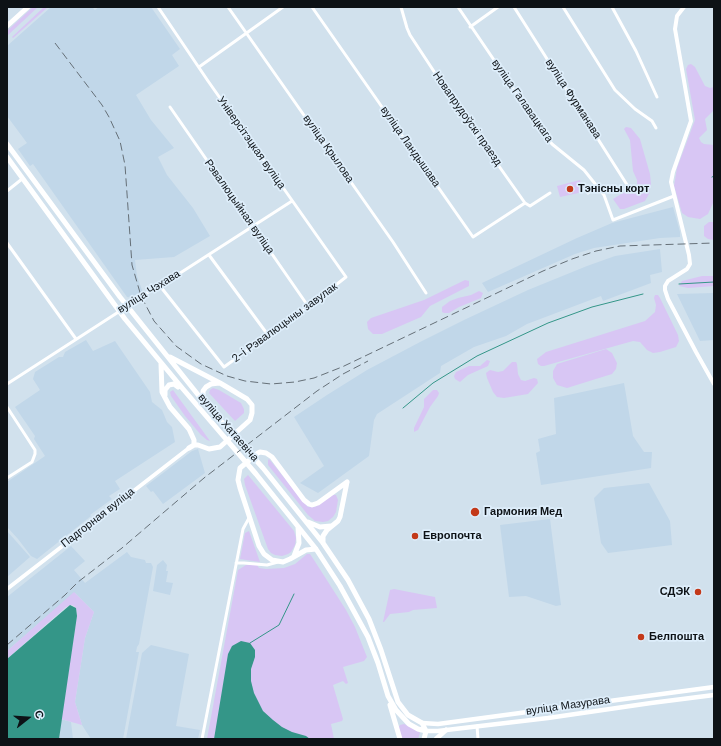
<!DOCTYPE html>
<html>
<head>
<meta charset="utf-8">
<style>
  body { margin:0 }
  #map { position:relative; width:721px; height:746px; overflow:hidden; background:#d1e1ed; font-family:"DM Sans",sans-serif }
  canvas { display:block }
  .frame { position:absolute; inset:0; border:8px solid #0d1216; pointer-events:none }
  .north { position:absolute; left:8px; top:698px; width:40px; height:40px; -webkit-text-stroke:3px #deeefb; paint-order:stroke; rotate:73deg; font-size:11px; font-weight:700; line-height:16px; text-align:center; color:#0d1216 }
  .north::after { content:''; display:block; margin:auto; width:14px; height:18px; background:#0d1216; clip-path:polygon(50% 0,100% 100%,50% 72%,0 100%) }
</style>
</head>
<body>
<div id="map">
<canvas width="721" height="746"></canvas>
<div class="frame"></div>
<div class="north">С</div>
</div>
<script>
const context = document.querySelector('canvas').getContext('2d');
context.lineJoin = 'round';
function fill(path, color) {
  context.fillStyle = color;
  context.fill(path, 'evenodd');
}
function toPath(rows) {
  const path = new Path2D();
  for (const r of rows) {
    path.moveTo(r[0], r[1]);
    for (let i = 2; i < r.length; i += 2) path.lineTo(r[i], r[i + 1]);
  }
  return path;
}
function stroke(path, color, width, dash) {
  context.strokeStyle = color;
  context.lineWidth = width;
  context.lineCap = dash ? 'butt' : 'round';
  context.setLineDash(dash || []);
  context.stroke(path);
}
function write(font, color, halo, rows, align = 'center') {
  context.font = font + ' "DM Sans",sans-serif';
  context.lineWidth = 3.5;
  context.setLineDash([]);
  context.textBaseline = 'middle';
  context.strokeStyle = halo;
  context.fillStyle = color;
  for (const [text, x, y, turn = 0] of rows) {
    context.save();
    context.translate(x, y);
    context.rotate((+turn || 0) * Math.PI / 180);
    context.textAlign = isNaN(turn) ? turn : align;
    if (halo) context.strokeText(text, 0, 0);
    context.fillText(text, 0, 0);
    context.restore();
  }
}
fill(toPath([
  [51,7,92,7,95,10,99,7,151,7,180,49,172,55,179,66,136,95,151,120,174,148,158,157,167,175,193,208,210,236,174,257,135,260,137,276,143,293,135,298,127,297,33,164,30,166,18,149,27,143,7,116,7,46],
  [673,207,680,232,680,237,660,238,594,248,575,254,488,292,482,283,577,238,612,223],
  [660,249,662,272,650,275,651,283,603,301,601,296,527,324,506,336,474,347,441,366,440,373,377,414,374,420,369,456,318,493,300,483,324,466,294,417,327,395,367,370,422,341,464,320,528,290,587,266,615,256],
  [714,293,714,340,700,341,677,294],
  [86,340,93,351,115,341,150,392,152,402,162,410,167,422,172,427,175,442,115,481,120,489,109,496,112,499,90,515,91,516,37,559,31,556,18,539,8,528,7,528,7,482,45,456,34,439,35,436,15,407,40,390,33,379,35,372,59,357,63,357,65,352],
  [624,383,633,436,644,452,652,452,651,468,541,485,536,453,540,451,538,439,556,434,554,398],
  [198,449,205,473,163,504,153,491,151,492,146,486,192,451],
  [649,483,670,521,672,545,608,553,601,543,594,498,604,488],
  [550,519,561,605,556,606,526,596,509,597,500,525],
  [7,531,30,557,7,577],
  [71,546,85,561,74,570,85,583,127,552,131,557,145,560,146,563,151,563,153,567,139,644,137,647,136,652,139,652,123,739,91,739,82,725,79,715,75,702,85,638,94,612,75,593,7,651,7,597],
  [163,560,167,565,166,571,168,571,166,582,173,583,170,595,153,591,157,565],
  [151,645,189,654,176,726,200,730,198,739,126,739,142,653],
  [61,719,71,722,73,739,59,739]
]), '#c1d7e9');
fill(toPath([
  [33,7,38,7,7,36,7,31],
  [44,7,48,7,13,38,12,37],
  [691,64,695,67,705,86,710,88,714,87,714,110,705,119,707,130,699,138,701,142,704,144,714,145,714,201,708,214,700,219,688,217,682,213,674,186,677,168,695,120,686,69,688,65],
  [626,127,631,128,640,139,650,174,651,184,649,194,645,201,624,209,620,209,613,199,628,190,630,193,634,191,637,186,637,180,633,171,630,140,624,129],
  [580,180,583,192,560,197,557,186],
  [709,222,714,222,714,240,708,239,704,236,704,226],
  [702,276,714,276,714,286,688,288,679,286,682,281],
  [465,280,469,281,469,286,430,306,421,317,382,334,373,334,368,329,367,322,371,318,424,300],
  [479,291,483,293,481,298,459,307,449,313,444,313,442,312,442,307,450,301,458,298,471,295],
  [655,295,658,295,660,298,678,335,679,341,676,347,660,352,653,353,647,350,640,342,633,341,544,366,541,366,538,364,537,359,546,352,645,321,655,312,656,305,654,298],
  [606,349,612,353,617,363,616,369,612,374,567,388,557,385,553,378,553,371,557,364],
  [487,360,490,361,488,366,468,375,460,382,455,379,454,376,456,372,469,366,480,366],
  [512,362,516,362,517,364,518,374,521,380,525,381,534,378,537,379,538,383,528,394,504,398,497,397,493,392,487,378,486,373,490,370,498,372,503,371],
  [213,388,219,390,241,403,244,409,244,413,235,421,209,393,210,390],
  [173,390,210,441,207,440,201,435,185,416,171,396,170,392],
  [433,390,437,390,439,393,438,396,430,407,418,430,414,432,414,428,424,407,424,399],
  [269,459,308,507,315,507,332,495,336,495,338,500,336,512,333,517,328,521,323,522,315,521,308,515,268,465,268,460],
  [248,475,294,531,296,538,295,545,291,552,288,554,282,556,275,555,271,553,268,549,245,485,244,479],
  [249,531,260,562,240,559,245,533],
  [307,554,310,554,314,560,346,610,355,627,367,657,364,661,343,667,348,683,346,684,343,681,333,685,343,719,342,721,331,724,334,739,207,739,238,570,246,565,257,565,259,568,266,569,284,568,295,564],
  [394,589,435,597,437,608,413,610,409,612,390,614,384,622,383,622,390,590],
  [74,592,94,612,85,638,75,702,82,725,61,719,77,616,76,608,74,606,72,605,66,607,7,659,7,651],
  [404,724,418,731,420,733,418,739,401,739,399,727,400,725]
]), '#d8c6f4');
fill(toPath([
  [70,605,76,608,77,616,59,739,7,739,7,659],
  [241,641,250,643,255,650,255,657,251,669,251,681,254,693,263,711,273,720,282,727,292,732,306,736,310,739,214,739,228,654,232,646]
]), '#349688');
stroke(toPath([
  [712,177,714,176],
  [679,284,714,282],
  [403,408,433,383,477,356,548,323,592,307,643,294],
  [250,643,279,625,294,594]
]), '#349688', 1);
stroke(toPath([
  [158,7,208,81,346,277,313,303,224,367,160,286],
  [228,7,393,242,426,293],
  [312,7,473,237,525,203],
  [401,7,407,28,410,35,460,111,525,203,530,206,550,193],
  [458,7,547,138,552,144,584,170,604,195,613,220,674,196],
  [514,7,631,191],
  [563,7,615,90,635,109,652,121,656,128],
  [612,7,636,51,657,97],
  [470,27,498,7],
  [199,67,283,7],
  [170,107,308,306],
  [7,191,22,179],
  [588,193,597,186],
  [7,243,76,339],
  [209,255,268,335],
  [7,384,120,311,126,304,160,286,292,201],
  [7,407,35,450,35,454,32,462,7,478],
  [236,563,244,563,267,565,278,562],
  [477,726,478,739],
  [202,739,243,529,249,518]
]), '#fff', 3);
stroke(toPath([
  [684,7,677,16,675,29,691,121,673,172,671,182,689,255,690,264,687,269,668,281,665,286,665,290,668,299,696,352,714,384],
  [7,589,189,448]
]), '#fff', 4);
stroke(toPath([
  [422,723,438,724,714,687],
  [426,731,438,731,548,718,651,703,714,695]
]), '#fff', 4.5);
stroke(toPath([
  [7,26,28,7],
  [7,144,120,297,203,401,263,468,323,543,348,580,369,619,381,650,398,702,408,715,422,723,426,731],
  [7,157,125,319,183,389,256,474,316,549,340,586,368,637,378,663,388,696,396,710,409,724,418,729,426,731],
  [170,357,220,383,247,399,252,405,252,413,250,420,220,447,209,449,198,445,194,445,189,448],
  [161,364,162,392,170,407,189,429,194,440,194,445],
  [165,395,165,390,169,385,174,384,178,387],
  [203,401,203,391,206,387,211,384,219,383],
  [308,522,320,527,331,526],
  [323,543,323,536,327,530,338,521,340,517,347,482],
  [316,549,306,550,290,559,283,562,272,560,264,554,259,546,240,488,238,480,240,468,258,453,260,452,266,453,272,457,304,500,309,504,312,505,318,503,347,482],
  [294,556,299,543,298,527],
  [390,705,400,739],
  [424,739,426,731],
  [436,739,446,730]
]), '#fff', 5);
stroke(toPath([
  [55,43,102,105,109,117,120,141,125,165,132,265,141,296,154,321,176,346,201,364,227,376,245,381,271,384,295,382,314,378,342,367,543,271,572,259,596,251,620,246,714,243],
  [7,645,65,595,78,582,122,548,204,478,317,391,343,374,368,361]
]), '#656f77', 1, [8, 4]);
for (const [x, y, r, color] of [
  [570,189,4,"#c3391a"],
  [475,512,5,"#c3391a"],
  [415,536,4,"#c3391a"],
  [698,592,4,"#c3391a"],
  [641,637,4,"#c3391a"]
]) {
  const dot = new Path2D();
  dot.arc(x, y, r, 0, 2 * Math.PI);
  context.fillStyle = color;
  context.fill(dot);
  stroke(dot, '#deeefb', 1.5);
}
write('11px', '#0d1216', '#deeefb', [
  ["вуліца Фурманава",573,99,57],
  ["вуліца Галавацкага",522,101,55],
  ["Новапрудоўскі праезд",467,119,55],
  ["Універсітэцкая вуліца",251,143,55],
  ["вуліца Ландышава",410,147,55],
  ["вуліца Крылова",328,149,55],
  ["Рэвалюцыйная вуліца",239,207,55],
  ["вуліца Чэхава",149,292,-32],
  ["2-і Рэвалюцыны завулак",285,323,-36],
  ["вуліца Хатаевіча",228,428,49],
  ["Падгорная вуліца",98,518,-38],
  ["вуліца Мазурава",568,706,-8]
]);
write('bold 11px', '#0d1216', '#deeefb', [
  ["Тэнісны корт",578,189],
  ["Гармония Мед",484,512],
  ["Европочта",423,536],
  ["СДЭК",690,592,"right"],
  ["Белпошта",649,637]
], 'left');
</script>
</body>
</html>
